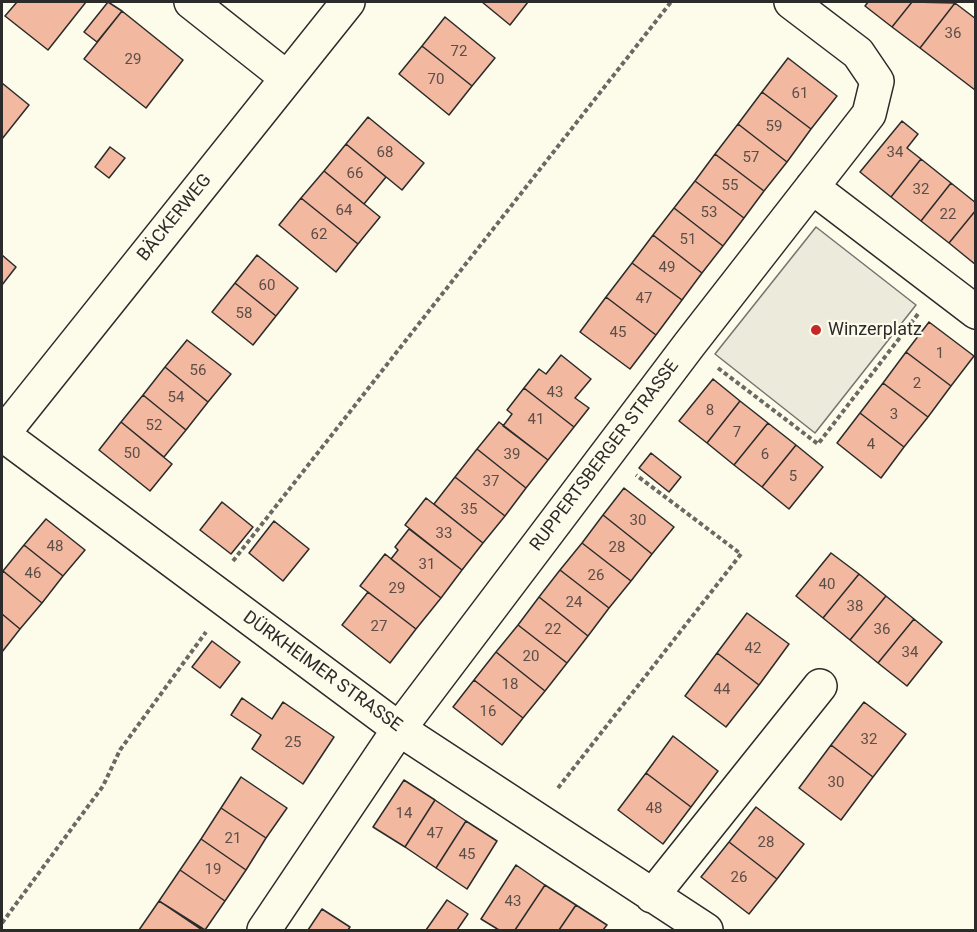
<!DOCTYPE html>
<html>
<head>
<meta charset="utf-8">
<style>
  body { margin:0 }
  #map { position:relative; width:977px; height:932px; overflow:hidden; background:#fdfbea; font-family:Roboto,sans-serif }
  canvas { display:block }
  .frame { position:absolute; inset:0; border:3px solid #2b2b2b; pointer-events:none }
</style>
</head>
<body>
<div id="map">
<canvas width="977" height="932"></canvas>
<div class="frame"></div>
</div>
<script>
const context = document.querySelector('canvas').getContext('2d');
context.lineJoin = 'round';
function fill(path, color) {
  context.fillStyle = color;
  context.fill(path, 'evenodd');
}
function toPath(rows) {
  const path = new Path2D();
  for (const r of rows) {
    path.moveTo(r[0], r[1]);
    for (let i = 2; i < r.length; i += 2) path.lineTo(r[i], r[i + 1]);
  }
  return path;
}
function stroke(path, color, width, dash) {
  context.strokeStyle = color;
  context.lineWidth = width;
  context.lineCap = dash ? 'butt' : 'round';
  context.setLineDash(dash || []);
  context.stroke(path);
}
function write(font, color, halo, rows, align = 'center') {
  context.font = font + ' Roboto,sans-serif';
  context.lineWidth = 4.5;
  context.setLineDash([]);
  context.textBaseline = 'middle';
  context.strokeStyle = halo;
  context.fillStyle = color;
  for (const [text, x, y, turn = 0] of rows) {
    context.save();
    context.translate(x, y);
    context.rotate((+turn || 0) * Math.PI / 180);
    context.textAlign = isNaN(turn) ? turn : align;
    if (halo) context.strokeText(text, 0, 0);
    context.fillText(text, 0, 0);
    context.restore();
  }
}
const parking = toPath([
  [816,227,916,305,815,433,715,354,816,227]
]);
fill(parking, '#eceadb');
stroke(parking, '#74746e', 1.5);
const building = toPath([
  [17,2,86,2,48,50,5,16,17,2],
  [108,2,122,11,97,42,84,32,108,2],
  [482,2,528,2,510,25,482,2],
  [868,2,912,2,892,27,865,6,868,2],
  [912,2,955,3,920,48,892,27,912,2],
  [955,3,976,19,975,90,920,48,955,3],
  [122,11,183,60,146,108,84,59,122,11],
  [445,17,495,58,472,86,422,46,445,17],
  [422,46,472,86,449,115,399,74,422,46],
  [788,58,837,96,811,129,762,92,788,58],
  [2,83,29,105,2,139,2,83],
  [762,92,811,129,787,162,738,124,762,92],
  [368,117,424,163,402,190,346,144,368,117],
  [902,121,918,134,907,148,921,159,891,197,860,172,902,121],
  [738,124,787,162,764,191,715,154,738,124],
  [346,144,386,177,364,204,324,171,346,144],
  [110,147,125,158,109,178,95,167,110,147],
  [715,154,764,191,744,218,695,181,715,154],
  [921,159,951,183,921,221,891,197,921,159],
  [324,171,380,217,358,244,301,198,324,171],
  [695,181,744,218,723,246,674,208,695,181],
  [951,183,976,203,976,210,949,243,921,221,951,183],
  [301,198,358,244,336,272,279,225,301,198],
  [674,208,723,246,702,273,653,235,674,208],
  [976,210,976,265,949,243,976,210],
  [653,235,702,273,682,300,632,263,653,235],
  [2,255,16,267,2,285,2,255],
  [257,255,298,288,276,316,235,283,257,255],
  [632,263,682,300,656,335,606,297,632,263],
  [235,283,276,316,253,345,212,312,235,283],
  [606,297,656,335,630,369,580,332,606,297],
  [929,322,974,356,951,386,906,352,929,322],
  [187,340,231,374,208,402,165,367,187,340],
  [906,352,951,386,928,417,883,383,906,352],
  [561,355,591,379,575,398,589,408,574,427,524,388,539,369,546,374,561,355],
  [165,367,208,402,186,430,143,395,165,367],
  [713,379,740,401,707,443,679,421,713,379],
  [883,383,928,417,904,447,860,413,883,383],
  [524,388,574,427,548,460,503,426,512,414,507,410,524,388],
  [143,395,186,430,164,457,121,422,143,395],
  [740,401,768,423,734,465,707,443,740,401],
  [860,413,904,447,881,478,837,443,860,413],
  [121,422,172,464,150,491,99,450,121,422],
  [499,422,548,460,526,488,477,449,499,422],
  [768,423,796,445,762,487,734,465,768,423],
  [796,445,823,467,789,509,762,487,796,445],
  [477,449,526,488,505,516,455,477,477,449],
  [651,453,681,477,669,492,639,468,651,453],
  [455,477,505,516,483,543,434,504,455,477],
  [624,488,674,527,652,554,603,515,624,488],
  [426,498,483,543,462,570,405,525,426,498],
  [222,502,253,527,231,554,200,530,222,502],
  [603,515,652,554,631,581,582,543,603,515],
  [46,519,85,550,63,576,24,545,46,519],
  [274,521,309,549,283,581,249,553,274,521],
  [409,529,462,570,441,598,391,559,398,550,395,547,409,529],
  [582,543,631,581,609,608,560,570,582,543],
  [24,545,63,576,42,603,3,571,24,545],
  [831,553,859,574,823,618,796,596,831,553],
  [385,554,441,598,416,629,360,586,385,554],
  [560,570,609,608,588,636,539,597,560,570],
  [3,571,42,603,20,629,2,614,2,574,3,571],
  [859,574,886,596,850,640,823,618,859,574],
  [368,592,416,629,390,663,342,625,368,592],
  [886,596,914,619,878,663,850,640,886,596],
  [539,597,588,636,567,663,518,625,539,597],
  [747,613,789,644,759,685,717,653,747,613],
  [2,614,20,629,2,652,2,614],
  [914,619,942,642,907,686,878,663,914,619],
  [518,625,567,663,545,691,496,652,518,625],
  [212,641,240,662,220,688,192,667,212,641],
  [496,652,545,691,523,718,474,680,496,652],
  [717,653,759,685,726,727,685,696,717,653],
  [474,680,523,718,502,745,453,707,474,680],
  [242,698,272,719,283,702,334,737,303,784,252,749,261,735,231,715,242,698],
  [864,702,906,734,873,777,831,745,864,702],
  [673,736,718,771,691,807,646,773,673,736],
  [831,745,873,777,841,820,799,788,831,745],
  [646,773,691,807,663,844,618,810,646,773],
  [241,777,287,808,266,838,221,808,241,777],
  [404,780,435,800,405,847,373,827,404,780],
  [435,800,466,821,436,868,405,847,435,800],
  [756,807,804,844,777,879,729,842,756,807],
  [221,808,266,838,246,870,201,839,221,808],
  [466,821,497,841,467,889,436,868,466,821],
  [201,839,246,870,225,901,180,870,201,839],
  [729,842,777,879,749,914,701,877,729,842],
  [516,865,545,885,515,930,499,930,481,919,516,865],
  [180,870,225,901,205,930,159,901,180,870],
  [545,885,576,905,559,930,515,930,545,885],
  [447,900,468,914,457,930,426,930,447,900],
  [159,901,202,930,139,930,159,901],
  [576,905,607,925,603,930,559,930,576,905],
  [322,909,350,927,348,930,308,930,322,909]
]);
fill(building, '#f2b8a0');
stroke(building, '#2b2b2b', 1.5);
const minor = toPath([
  [191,2,287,78],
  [812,187,976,312],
  [2,434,399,729,706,930],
  [2,435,348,2],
  [652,896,820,686],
  [264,930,399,729,689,345,869,114,877,81,858,53,791,2]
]);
stroke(minor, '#2b2b2b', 36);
stroke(toPath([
  [718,368,818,444,918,314],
  [233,561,671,2],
  [558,788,741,554,636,475],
  [2,923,103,786,120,750,206,632]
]), '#6a6964', 4, [4.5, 3]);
stroke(minor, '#fdfbea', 33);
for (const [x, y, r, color] of [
  [816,330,6,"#c62828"]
]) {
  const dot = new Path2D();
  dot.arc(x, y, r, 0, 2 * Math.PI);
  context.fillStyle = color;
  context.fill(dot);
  stroke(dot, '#fdfbea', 2);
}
write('15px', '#5d4e48', null, [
  ["36",953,34],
  ["72",459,52],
  ["29",133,60],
  ["70",436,80],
  ["61",800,94],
  ["59",774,127],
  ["68",385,153],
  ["34",895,153],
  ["57",751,158],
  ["66",355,174],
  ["55",730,186],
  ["32",921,190],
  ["64",344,211],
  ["53",709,213],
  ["22",948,215],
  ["62",319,235],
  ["51",688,240],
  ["49",667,268],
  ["60",267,286],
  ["47",644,299],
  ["58",244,314],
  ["45",618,333],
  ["1",940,354],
  ["56",198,371],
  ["2",917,384],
  ["43",555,393],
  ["54",176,398],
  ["8",710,411],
  ["3",894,415],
  ["41",536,420],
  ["52",154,426],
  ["7",737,433],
  ["4",871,445],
  ["50",132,454],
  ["39",512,455],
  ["6",765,455],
  ["5",793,477],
  ["37",491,482],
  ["35",469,510],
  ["30",638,521],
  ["33",444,534],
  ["48",55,547],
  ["28",617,548],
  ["31",427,565],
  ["46",33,574],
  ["26",596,576],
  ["40",827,585],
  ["29",397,589],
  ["24",574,603],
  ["38",855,607],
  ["27",379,627],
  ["22",553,630],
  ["36",882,630],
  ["42",753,649],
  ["34",910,653],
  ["20",531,657],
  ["18",510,685],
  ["44",722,690],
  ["16",488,712],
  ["32",869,740],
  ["25",293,743],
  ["30",836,783],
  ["48",654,809],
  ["14",404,814],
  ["47",435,834],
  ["21",233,839],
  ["28",766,843],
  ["45",467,855],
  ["19",213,870],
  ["26",739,878],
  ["43",513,902]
]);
write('18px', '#2b2b2b', '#fdfbea', [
  ["BÄCKERWEG",175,218,-51],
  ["RUPPERTSBERGER STRASSE",605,456,-53],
  ["DÜRKHEIMER STRASSE",322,672,36]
]);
write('18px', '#2b2b2b', '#fdfbea', [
  ["Winzerplatz",828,330]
], 'left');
</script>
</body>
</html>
